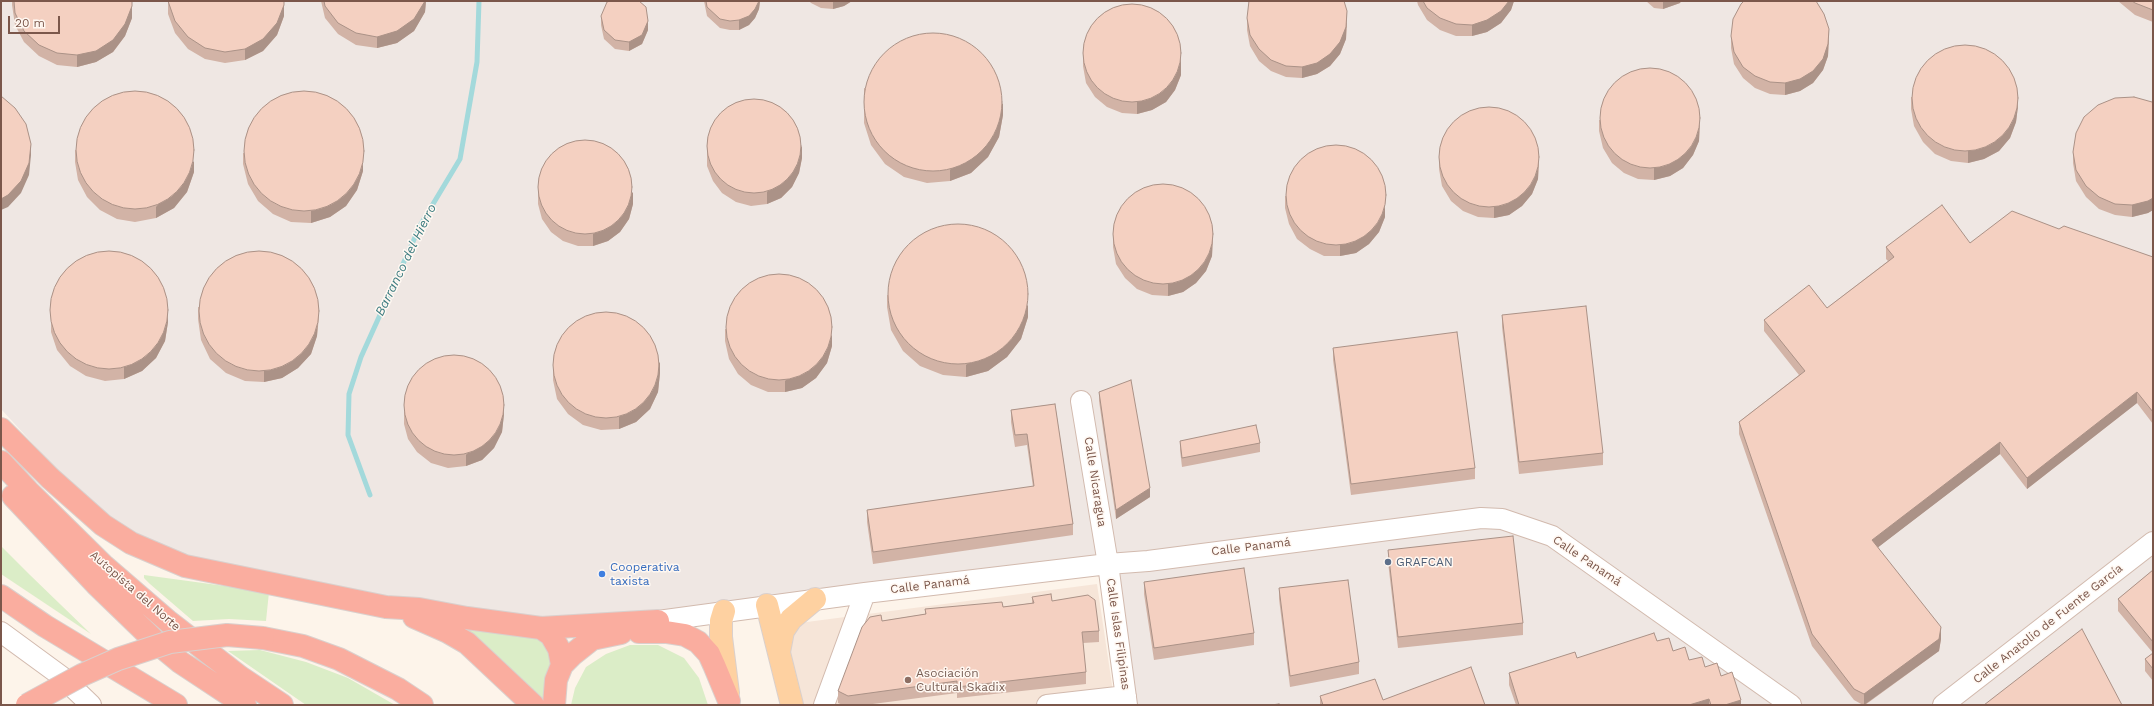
<!DOCTYPE html>
<html>
<head>
<meta charset="utf-8">
<style>
  body { margin:0 }
  #map { position:relative; width:2154px; height:706px; overflow:hidden; background:#fdf4ea; font-family:"Work Sans",sans-serif }
  canvas { display:block }
  .frame { position:absolute; inset:0; border:2px solid #7b574b; pointer-events:none }
  .scale { position:absolute; left:8px; top:16px; width:52px; height:18px; box-sizing:border-box; border:2px solid #7b574b; border-top:0; padding-left:5px; font-size:12px; line-height:14px; white-space:nowrap; color:#7b574b; -webkit-text-stroke:3px #fff8f2; paint-order:stroke }
</style>
</head>
<body>
<div id="map">
<canvas width="2154" height="706"></canvas>
<div class="frame"></div>
<div class="scale">20 m</div>
</div>
<script>
const context = document.querySelector('canvas').getContext('2d');
context.lineJoin = 'round';
function fill(path, color) {
  context.fillStyle = color;
  context.fill(path, 'evenodd');
}
function toPath(rows) {
  const path = new Path2D();
  for (const r of rows) {
    if (r.length === 3) {
      path.moveTo(r[0] + r[2], r[1]);
      path.arc(r[0], r[1], r[2], 0, 2 * Math.PI);
      continue;
    }
    path.moveTo(r[0], r[1]);
    for (let i = 2; i < r.length; i += 2) path.lineTo(r[i], r[i + 1]);
  }
  return path;
}
function stroke(path, color, width, dash) {
  context.strokeStyle = color;
  context.lineWidth = width;
  context.lineCap = dash ? 'butt' : 'round';
  context.setLineDash(dash || []);
  context.stroke(path);
}
function write(font, color, halo, rows, align = 'center') {
  context.font = font + ' "Work Sans",sans-serif';
  context.lineWidth = 3;
  context.setLineDash([]);
  context.textBaseline = 'middle';
  context.strokeStyle = halo;
  context.fillStyle = color;
  for (const [text, x, y, turn = 0] of rows) {
    context.save();
    context.translate(x, y);
    context.rotate((+turn || 0) * Math.PI / 180);
    context.textAlign = isNaN(turn) ? turn : align;
    if (halo) context.strokeText(text, 0, 0);
    context.fillText(text, 0, 0);
    context.restore();
  }
}
fill(toPath([
  [1097,584,1115,705,801,705,784,625]
]), '#f6e5d8');
fill(toPath([
  [1,1,2153,1,2153,705,1127,705,1108,564,541,628,185,566,50,478,47,459,1,409]
]), '#efe7e3');
fill(toPath([
  [1,546,30,575,91,634,1,574],
  [144,575,269,592,266,621,229,619,193,621,150,584,144,578],
  [451,624,543,639,555,663,543,705,489,649],
  [630,645,658,645,684,658,699,678,708,705,571,705,575,688,586,667,606,654],
  [260,650,306,662,348,678,395,705,306,705,228,651]
]), '#dbedc7');
stroke(toPath([
  [370,495,348,435,349,394,361,357,421,224,460,159,477,62,479,1]
]), '#a3d9db', 5);
const minor = toPath([
  [1081,401,1108,564,1127,705],
  [658,621,865,593,1108,564,1148,561,1450,522,1481,518,1502,519,1552,536,1791,705],
  [1,632,61,676,91,705],
  [824,705,865,593],
  [1047,705,1126,696],
  [1943,705,2153,542]
]);
const major = toPath([
  [767,605,792,705],
  [724,611,721,621,721,637,728,693],
  [779,652,783,631,791,619,815,599]
]);
const highway = toPath([
  [1,429,50,478,103,525,131,543,185,566,386,607,419,609,467,618,541,628,658,621],
  [1,462,28,491,103,565,169,622,240,677,282,705],
  [13,496,96,584,157,643,180,662,245,705],
  [1,596,45,626,176,705],
  [414,617,448,632,467,643,533,705],
  [541,628,551,635,559,649,562,665],
  [639,632,666,632,685,635,698,642,709,654,714,665,729,701],
  [263,638,303,646,339,659,398,689,422,705],
  [554,705,556,680,562,665,573,654,592,639,621,633]
]);
stroke(minor, '#d2baae', 22);
stroke(major, '#dad0cd', 24);
stroke(highway, '#dad0cd', 24);
stroke(minor, '#fff', 20);
stroke(major, '#fed1a1', 22);
stroke(highway, '#faad9f', 22);
const highwayBridge = toPath([
  [27,705,82,675,118,659,170,642,227,635,263,638]
]);
stroke(highwayBridge, '#dad0cd', 24, []);
stroke(highwayBridge, '#faad9f', 22);
fill(toPath([
  [12,1,132,1,132,18,125,36,113,52,96,62,77,67,57,65,39,56,24,42,15,25,12,5],
  [168,1,284,1,284,16,277,35,263,51,245,60,225,63,205,59,188,49,175,33,168,14],
  [321,1,426,1,425,12,414,31,397,43,377,48,356,45,338,34,325,18],
  [704,1,760,1,759,9,755,18,749,25,739,30,730,30,720,28,707,16],
  [809,1,852,1,844,6,833,9,821,8,811,3],
  [1417,1,1514,1,1511,10,1501,23,1487,32,1472,36,1456,36,1440,30,1427,20,1418,5],
  [1646,1,1681,1,1680,3,1663,9,1654,8],
  [2118,1,2153,1,2153,22,2135,15],
  [601,16,648,30,642,44,629,51,615,49,604,39,601,25],
  [1247,18,1347,23,1346,39,1340,54,1330,66,1317,74,1302,78,1286,77,1271,71,1259,61,1250,46,1247,30],
  [1731,36,1829,40,1828,56,1823,70,1813,83,1800,91,1785,95,1770,94,1755,88,1743,78,1734,64,1731,48],
  [1083,55,1181,59,1181,75,1175,90,1166,102,1152,110,1137,114,1122,113,1107,107,1095,97,1086,83,1083,66],
  [864,88,1003,115,999,137,988,157,971,173,950,181,927,183,904,177,885,164,871,145,864,123],
  [1911,97,2018,106,2016,122,2010,138,1999,151,1984,159,1968,163,1951,161,1935,154,1923,142,1914,126,1911,109],
  [2153,103,2153,210,2148,213,2132,217,2115,215,2099,209,2086,197,2076,181,2073,163,2073,152],
  [1599,120,1700,125,1699,141,1693,155,1683,168,1670,176,1654,180,1638,179,1624,173,1612,163,1603,148,1599,131],
  [707,139,802,158,799,173,792,187,781,198,767,204,751,206,736,202,722,193,713,181,707,166],
  [75,150,194,172,187,192,174,208,156,218,135,222,117,219,100,210,87,197,78,180,75,162],
  [243,153,363,171,357,190,346,206,330,217,311,223,291,222,273,214,258,201,248,184,243,164],
  [1439,158,1539,163,1538,179,1532,194,1522,206,1509,215,1494,218,1478,217,1463,211,1451,201,1442,186,1439,169],
  [538,192,633,204,629,219,620,232,608,241,593,246,578,246,563,241,551,232,542,219,538,204],
  [1285,196,1385,201,1385,217,1379,232,1369,244,1356,253,1340,256,1324,256,1310,249,1297,239,1289,224,1285,208],
  [2059,229,2153,257,2153,424,2137,403,2027,489,2000,454,1878,547,1941,639,1939,651,1865,705,1863,705,1854,700,1812,646,1739,434,1739,422,1799,375,1764,331,1764,320,1827,308,1888,261,1886,259,1886,247,1970,243],
  [1113,235,1213,240,1212,256,1206,271,1196,283,1183,292,1168,296,1152,295,1137,289,1125,278,1116,264,1113,247],
  [887,295,1028,317,1021,339,1007,357,988,371,966,377,943,375,920,366,903,351,891,330,887,307],
  [51,300,168,322,165,341,156,358,142,371,124,379,105,381,86,376,70,366,57,350,51,332],
  [198,307,319,317,317,336,311,354,298,368,282,378,264,382,245,381,226,373,210,359,201,340,198,319],
  [1502,315,1603,453,1603,465,1519,474,1502,327],
  [725,329,832,346,827,363,816,378,802,388,785,392,768,392,751,385,738,374,729,359,725,341],
  [1333,348,1475,468,1475,479,1351,495,1333,360],
  [553,369,660,373,658,392,650,409,636,422,619,429,601,430,583,425,568,414,557,399,553,380],
  [1099,392,1150,497,1116,519,1099,401],
  [1055,404,1073,524,1073,535,873,564,867,522,867,510,1033,487,1027,445,1015,447,1011,422,1011,410],
  [404,412,504,414,502,432,494,448,482,460,466,466,448,468,431,463,417,452,408,439,404,424],
  [1180,441,1260,443,1260,452,1182,467,1180,450],
  [1388,550,1523,623,1523,635,1398,648,1388,562],
  [2153,570,2153,681,2145,671,2145,659,2153,653,2118,611,2118,599],
  [1144,582,1254,633,1254,645,1154,660,1144,594],
  [1279,588,1359,662,1359,674,1290,687,1279,599],
  [1032,597,1052,601,1099,631,1099,642,1083,643,1086,672,1086,684,957,698,957,693,865,705,843,705,838,703,838,691,882,621,925,614,925,609,1003,607,1032,603],
  [1657,641,1689,660,1705,667,1721,676,1741,705,1516,705,1509,685,1509,673,1577,658],
  [1320,696,1383,700,1485,705,1320,705]
]), '#d2b3a6');
fill(toPath([
  [132,1,132,18,125,36,113,52,96,62,77,67,77,55],
  [284,1,284,16,277,35,263,51,245,60,245,49],
  [425,1,426,1,425,12,414,31,397,43,377,48,377,37],
  [759,1,760,1,759,9,755,18,749,25,739,30,739,20],
  [833,1,852,1,844,6,833,9],
  [1509,1,1514,1,1511,10,1501,23,1487,32,1472,36,1472,25],
  [1663,1,1681,1,1680,3,1663,9],
  [1347,11,1346,39,1340,54,1330,66,1317,74,1302,78,1302,67],
  [648,21,648,30,642,44,629,51,629,42],
  [1829,29,1828,56,1823,70,1813,83,1800,91,1785,95,1785,83],
  [1181,47,1181,75,1175,90,1166,102,1152,110,1137,114,1137,102],
  [2018,94,2018,106,2016,122,2010,138,1999,151,1984,159,1968,163,1968,151],
  [1003,103,1003,115,999,137,988,157,971,173,950,181,950,170],
  [1700,113,1699,141,1693,155,1683,168,1670,176,1654,180,1654,168],
  [31,144,31,155,29,175,21,193,8,207,1,210,1,199],
  [802,146,802,158,799,173,792,187,781,198,767,204,767,192],
  [1539,151,1538,179,1532,194,1522,206,1509,215,1494,218,1494,207],
  [363,159,363,171,357,190,346,206,330,217,311,223,311,211],
  [194,161,194,172,187,192,174,208,156,218,156,207],
  [1385,189,1385,217,1379,232,1369,244,1356,253,1340,256,1340,245],
  [633,192,633,204,629,219,620,232,608,241,593,246,593,234],
  [2153,198,2153,210,2148,213,2132,217,2132,205],
  [1213,229,1212,256,1206,271,1196,283,1183,292,1168,296,1168,284],
  [319,305,317,336,311,354,298,368,282,378,264,382,264,371],
  [1028,305,1028,317,1021,339,1007,357,988,371,966,377,966,365],
  [168,310,168,322,165,341,156,358,142,371,124,379,124,367],
  [832,335,832,346,827,363,816,378,802,388,785,392,785,381],
  [660,362,660,373,658,392,650,409,636,422,619,429,619,417],
  [2137,392,2137,403,2027,489,2027,478],
  [504,403,504,414,502,432,494,448,482,460,466,466,466,455],
  [2000,442,2000,454,1872,552,1872,540],
  [1150,488,1150,497,1116,519,1116,510],
  [1941,627,1941,639,1939,651,1864,705,1864,694],
  [1709,699,1709,705,1689,705],
  [1741,700,1741,705,1725,705]
]), '#ab9287');
const building = toPath([
  [14,1,132,1,132,6,125,24,113,40,96,51,77,55,57,53,39,45,24,31,15,13,14,1],
  [168,1,284,1,284,5,277,23,263,39,245,49,225,52,205,48,188,37,175,21,168,1],
  [324,1,425,1,414,19,397,31,377,37,356,33,338,23,325,6,324,1],
  [609,1,639,1,646,7,648,21,642,35,629,42,615,40,604,30,601,16,607,2,609,1],
  [706,1,759,1,755,9,749,16,739,20,730,21,720,19,707,7,706,1],
  [1249,1,1344,1,1347,11,1346,27,1340,42,1330,54,1317,63,1302,67,1286,66,1271,60,1259,49,1250,35,1247,18,1249,1],
  [1423,1,1509,1,1501,11,1487,20,1472,25,1456,24,1440,18,1427,8,1423,1],
  [1744,1,1816,1,1824,14,1829,29,1828,44,1823,59,1813,71,1800,79,1785,83,1770,82,1755,76,1743,67,1734,52,1731,36,1733,19,1741,4,1744,1],
  [2132,1,2153,1,2153,10,2135,3,2132,1],
  [1132,53,49],
  [933,102,69],
  [1965,98,53],
  [1650,118,50],
  [135,150,59],
  [304,151,60],
  [1,96,15,108,26,124,31,144,29,163,21,181,8,195,1,199,1,96],
  [2134,97,2152,102,2153,103,2153,198,2148,201,2132,205,2115,204,2099,197,2086,186,2076,170,2073,152,2076,133,2084,117,2098,105,2115,98,2134,97],
  [754,146,47],
  [1489,157,50],
  [585,187,47],
  [1336,195,50],
  [1163,234,50],
  [1942,205,1970,243,2012,211,2059,229,2064,226,2153,257,2153,412,2137,392,2027,478,2000,442,1872,540,1941,627,1939,639,1864,694,1854,689,1812,634,1739,422,1805,371,1764,320,1809,285,1827,308,1894,257,1886,247,1942,205],
  [958,294,70],
  [259,311,60],
  [109,310,59],
  [779,327,53],
  [1586,306,1603,453,1519,462,1502,315,1586,306],
  [606,365,53],
  [1457,332,1475,468,1351,484,1333,348,1457,332],
  [454,405,50],
  [1131,380,1150,488,1116,510,1099,392,1131,380],
  [1055,404,1073,524,873,552,867,510,1034,486,1027,434,1015,435,1011,410,1055,404],
  [1256,425,1260,443,1182,458,1180,441,1256,425],
  [1513,536,1523,623,1398,637,1388,550,1513,536],
  [1244,568,1254,633,1154,648,1144,582,1244,568],
  [2153,570,2153,642,2118,599,2153,570],
  [1348,580,1359,662,1290,676,1279,588,1348,580],
  [1051,594,1052,601,1088,595,1095,600,1099,631,1082,632,1086,672,957,687,957,681,848,696,838,691,862,627,870,617,881,615,882,621,926,614,925,609,1002,602,1003,607,1034,603,1032,597,1051,594],
  [2082,629,2122,705,1984,705,2082,629],
  [1654,633,1657,641,1669,638,1673,651,1685,647,1689,660,1702,657,1705,667,1717,663,1721,676,1732,672,1741,700,1725,705,1711,705,1709,699,1689,705,1519,705,1509,673,1575,652,1577,658,1654,633],
  [2153,653,2153,669,2145,659,2153,653],
  [1471,667,1485,705,1323,705,1320,696,1375,679,1383,700,1471,667],
  [1279,704,1279,705,1271,705,1279,704]
]);
fill(building, '#f4d0c1');
stroke(building, '#ab9287', 1);
for (const [x, y, r, color] of [
  [1388,562,4,"#5c6f8a"],
  [602,574,4,"#3f7fe0"],
  [908,680,4,"#8d6e63"]
]) {
  const dot = new Path2D();
  dot.arc(x, y, r, 0, 2 * Math.PI);
  context.fillStyle = color;
  context.fill(dot);
  stroke(dot, '#fff8f2', 1.5);
}
write('12px', '#7b574b', '#fff8f2', [
  ["Calle Nicaragua",1095,482,81],
  ["Calle Panamá",1251,547,-7],
  ["Calle Panamá",1587,561,34],
  ["Calle Panamá",930,585,-7],
  ["Autopista del Norte",135,591,41],
  ["Calle Anatolio de Fuente García",2048,624,-38],
  ["Calle Islas Filipinas",1118,634,82]
]);
write('12px', '#4e5e75', '#fff8f2', [
  ["GRAFCAN",1396,562]
], 'left');
write('12px', '#366cbe', '#fff8f2', [
  ["Cooperativa",610,567],
  ["taxista",610,581]
], 'left');
write('12px', '#785e54', '#fff8f2', [
  ["Asociación",916,673],
  ["Cultural Skadix",916,687]
], 'left');
write('italic 13px', '#3d7c80', '#fff8f2', [
  ["Barranco del Hierro",406,260,-64]
]);
</script>
</body>
</html>
